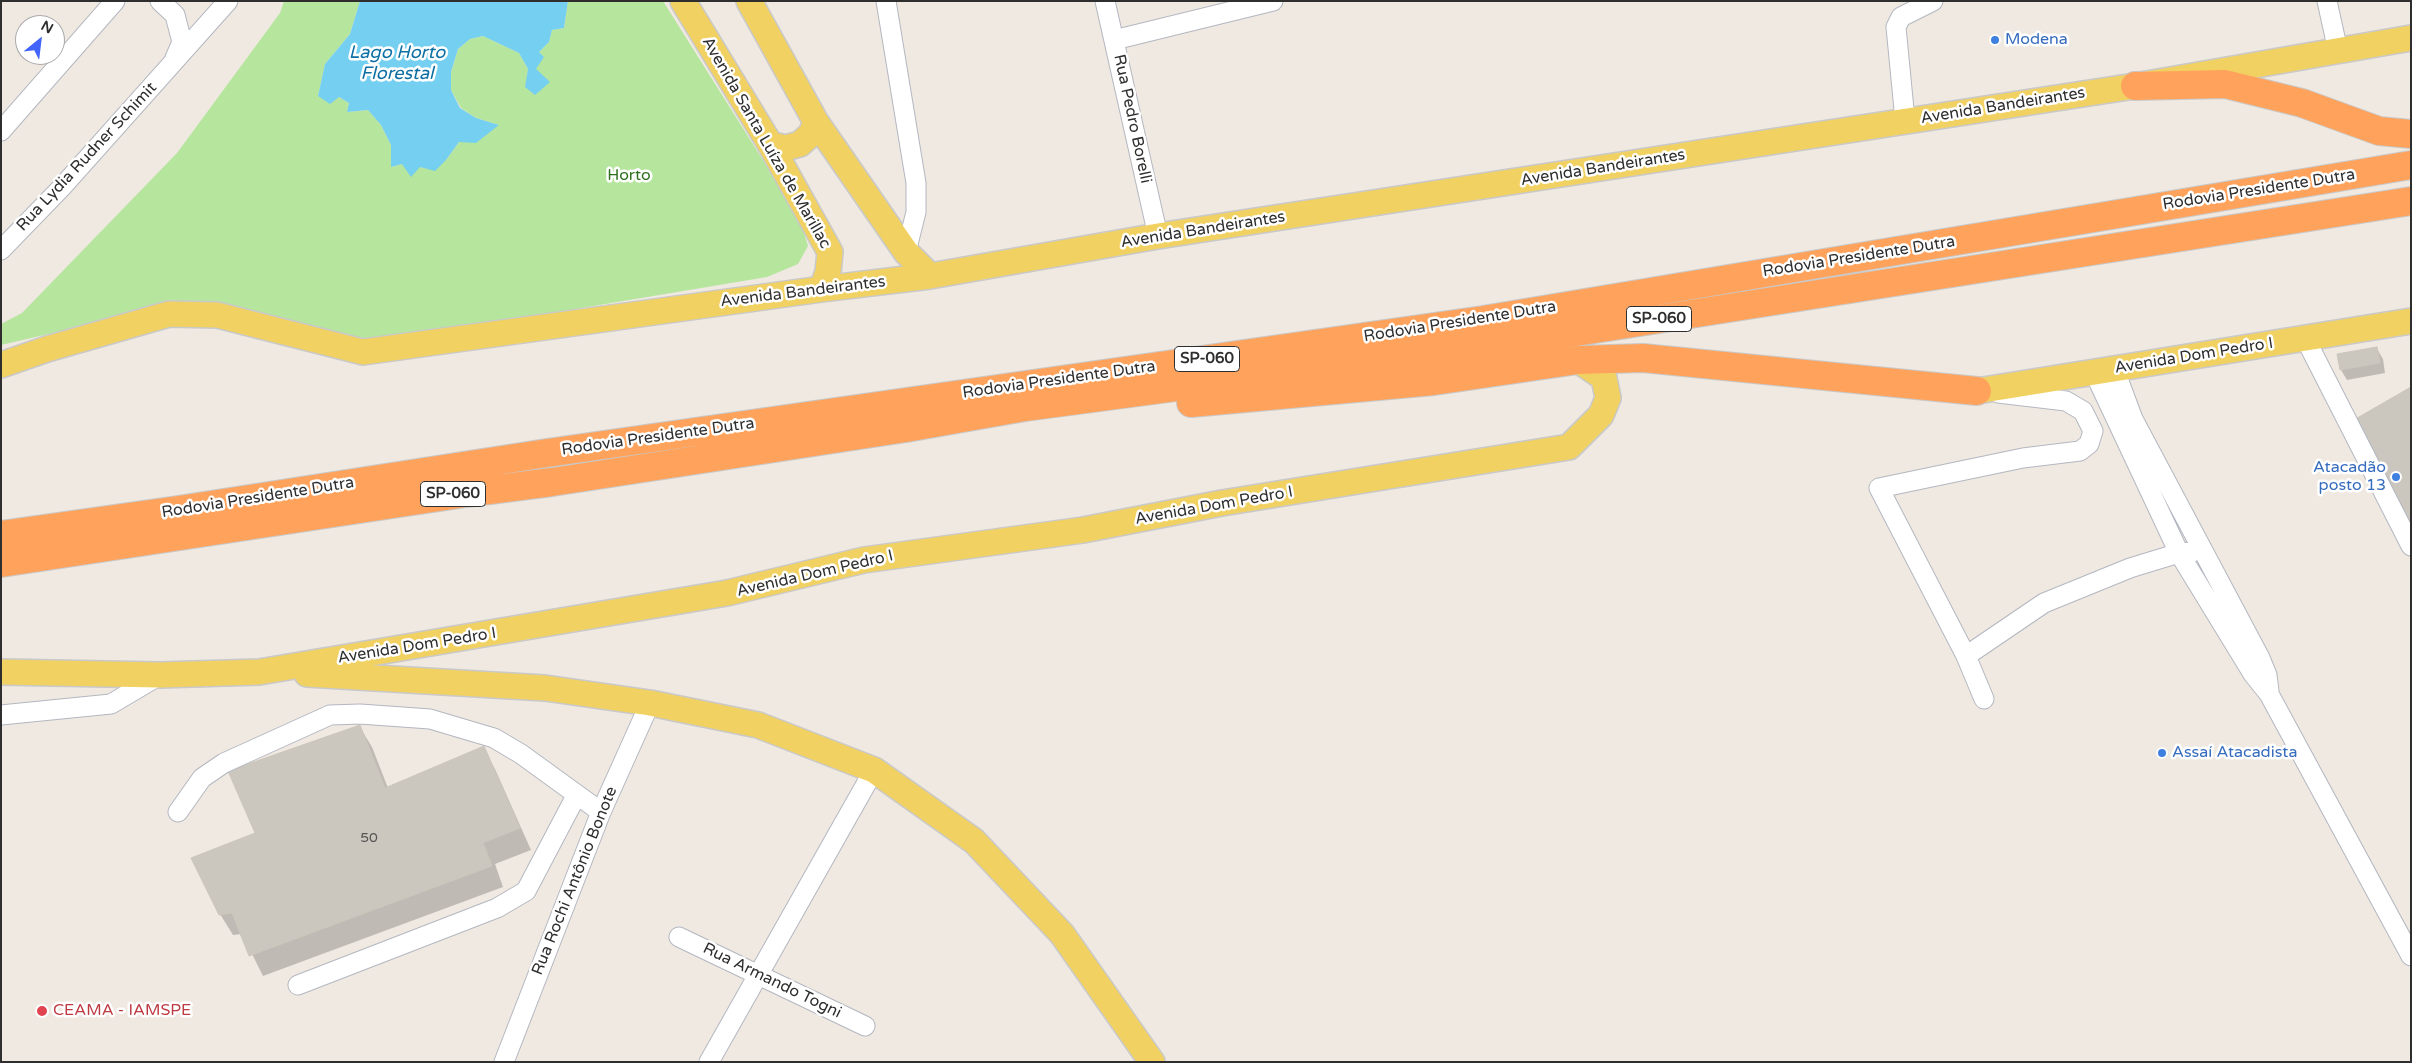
<!DOCTYPE html>
<html>
<head>
<meta charset="utf-8">
<style>
  body { margin:0 }
  #map { position:relative; width:2412px; height:1063px; overflow:hidden; background:#efe9e1; font-family:"Varela Round",sans-serif }
  canvas { display:block }
  .frame { position:absolute; inset:0; border:2px solid #2e2e2e; pointer-events:none }
  .north { position:absolute; left:15px; top:15px; width:50px; height:50px; box-sizing:border-box; background:#fff; border:1px solid #ababab; border-radius:50%; rotate:29deg; font-size:14px; font-weight:700; line-height:20px; text-align:center; color:#2e2e2e }
  .north::after { content:''; display:block; margin:auto; width:18px; height:22px; background:#4264fb; clip-path:polygon(50% 0,100% 100%,50% 72%,0 100%) }
</style>
</head>
<body>
<div id="map">
<canvas width="2412" height="1063"></canvas>
<div class="frame"></div>
<div class="north">N</div>
</div>
<script>
const context = document.querySelector('canvas').getContext('2d');
context.lineJoin = 'round';
function fill(path, color) {
  context.fillStyle = color;
  context.fill(path, 'evenodd');
}
function toPath(rows) {
  const path = new Path2D();
  for (const r of rows) {
    path.moveTo(r[0], r[1]);
    for (let i = 2; i < r.length; i += 2) path.lineTo(r[i], r[i + 1]);
  }
  return path;
}
function stroke(path, color, width, dash) {
  context.strokeStyle = color;
  context.lineWidth = width;
  context.lineCap = dash ? 'butt' : 'round';
  context.setLineDash(dash || []);
  context.stroke(path);
}
function write(font, color, halo, rows, align = 'center') {
  context.font = font + ' "Varela Round",sans-serif';
  context.lineWidth = 5;
  context.setLineDash([]);
  context.textBaseline = 'middle';
  context.strokeStyle = halo;
  context.fillStyle = color;
  for (const [text, x, y, turn = 0] of rows) {
    context.save();
    context.translate(x, y);
    context.rotate((+turn || 0) * Math.PI / 180);
    context.textAlign = isNaN(turn) ? turn : align;
    if (halo) context.strokeText(text, 0, 0);
    context.fillText(text, 0, 0);
    context.restore();
  }
}
fill(toPath([
  [284,1,360,1,350,34,325,64,318,96,339,97,349,103,347,112,368,110,381,125,391,145,391,167,402,164,420,167,446,160,459,142,499,125,476,118,461,108,451,90,451,72,458,49,470,39,483,36,519,53,528,69,526,87,536,69,539,52,549,42,552,30,564,28,568,1,663,1,800,219,808,246,798,264,767,277,366,344,161,308,1,345,1,324,22,313,177,153,280,13]
]), '#b6e59e');
fill(toPath([
  [360,1,568,1,564,28,552,30,549,42,539,52,544,57,536,69,550,82,535,95,525,87,528,69,519,53,483,36,470,39,458,49,451,72,451,90,460,108,476,118,499,125,476,143,459,142,446,160,435,171,420,167,411,177,402,164,391,167,391,145,381,125,368,110,347,112,349,103,339,97,330,104,318,96,325,64,350,34]
]), '#75cff0');
fill(toPath([
  [2377,349,2383,359,2385,373,2347,380,2341,370,2339,355],
  [359,726,372,747,388,788,483,748,495,769,531,850,495,864,503,887,263,976,242,934,233,935,220,914,257,833]
]), '#0003');
const building = toPath([
  [2377,347,2380,363,2340,370,2337,354,2377,347],
  [2411,387,2411,533,2352,421,2411,387],
  [360,725,385,788,484,746,520,828,483,843,492,866,249,956,232,913,219,915,191,858,255,833,228,771,360,725]
]);
fill(building, '#cbc7bf');
stroke(building, '#cbc5ba', 1);
const minor = toPath([
  [160,1,175,15,182,42,175,58],
  [886,1,916,183,916,212,906,252],
  [1105,1,1158,236],
  [2327,1,2338,51],
  [1114,40,1273,1],
  [1905,120,1896,27,1901,17,1933,1],
  [1,131,115,1],
  [1,250,62,187,228,1],
  [2305,338,2411,546],
  [2114,368,2133,419,2260,658,2267,675,2269,691],
  [2094,372,2179,553,2253,674,2269,694,2411,956],
  [1966,656,2044,603,2130,568,2179,553,2192,552],
  [1984,699,1966,656,1879,488,2023,458,2080,451,2089,444,2093,431,2083,411,2066,401,1998,393],
  [1,715,111,704,160,675],
  [178,812,202,778,224,763,330,715,360,714,430,719,494,738,521,754,601,812],
  [679,937,865,1026],
  [298,985,497,908,526,891,576,796],
  [504,1062,601,812,650,703],
  [709,1062,874,770]
]);
const major = toPath([
  [683,1,770,144,830,252,828,272,822,289],
  [749,1,816,122,906,252,930,276],
  [770,144,785,148,800,144,811,134,816,122],
  [1,365,47,349,169,314,217,315,363,352,822,289,930,276,1158,236,2135,86,2411,38],
  [1977,391,2411,321],
  [1,672,160,675,259,672,727,593,864,560,1083,530,1222,503,1569,447,1601,415,1608,398,1604,378,1578,360],
  [307,674,545,688,650,703,758,725,874,770,974,841,1062,934,1152,1062]
]);
const highway = toPath([
  [2135,86,2225,84,2302,103,2379,131,2411,134],
  [1191,403,1434,381,1578,360,1643,358,1977,391],
  [1,535,178,510,547,453,1483,320,2411,165],
  [1,563,466,493,552,482,906,428,1025,407,1493,345,2411,201]
]);
stroke(minor, '#b4b7c1', 21);
stroke(major, '#c9c9c9', 28);
stroke(highway, '#c9c9c9', 30);
stroke(minor, '#fff', 19);
stroke(major, '#f2d163', 25);
stroke(highway, '#ffa35c', 28);
for (const [x, y, r, color] of [
  [1995,40,5,"#3f7fe0"],
  [2396,477,5,"#3f7fe0"],
  [2162,753,5,"#3f7fe0"],
  [42,1011,6,"#e0444e"]
]) {
  const dot = new Path2D();
  dot.arc(x, y, r, 0, 2 * Math.PI);
  context.fillStyle = color;
  context.fill(dot);
  stroke(dot, '#fff', 2);
}
write('14px', '#555452', null, [
  ["50",369,838]
]);
for (const [x, y, w] of [
  [1659,319,65],
  [1207,359,65],
  [453,494,65]
]) {
  const box = new Path2D();
  box.roundRect(x - w / 2, y - 12.5, w, 25, 4);
  context.fillStyle = '#fff';
  context.fill(box);
  stroke(box, '#2e2e2e', 1);
}
write('bold 15px', '#2e2e2e', null, [
  ["SP-060",1659,319],
  ["SP-060",1207,359],
  ["SP-060",453,494]
]);
write('16px', '#366cbe', '#fff', [
  ["Modena",2005,40],
  ["Atacadão",2386,468,"right"],
  ["posto 13",2386,486,"right"],
  ["Assaí Atacadista",2172,753]
], 'left');
write('16px', '#2e2e2e', '#fff', [
  ["Avenida Bandeirantes",2003,106,-9],
  ["Rua Pedro Borelli",1132,119,78],
  ["Avenida Santa Luíza de Marillac",766,143,60],
  ["Rua Lydia Rudner Schimit",87,157,-47],
  ["Avenida Bandeirantes",1603,168,-9],
  ["Rodovia Presidente Dutra",2259,190,-9],
  ["Avenida Bandeirantes",1203,230,-9],
  ["Rodovia Presidente Dutra",1859,257,-9],
  ["Avenida Bandeirantes",803,292,-7],
  ["Rodovia Presidente Dutra",1460,322,-9],
  ["Avenida Dom Pedro I",2194,356,-9],
  ["Rodovia Presidente Dutra",1059,380,-8],
  ["Rodovia Presidente Dutra",658,437,-8],
  ["Rodovia Presidente Dutra",258,498,-9],
  ["Avenida Dom Pedro I",1214,506,-10],
  ["Avenida Dom Pedro I",815,574,-13],
  ["Avenida Dom Pedro I",417,646,-9],
  ["Rua Rochi Antônio Bonote",575,881,-68],
  ["Rua Armando Togni",772,981,26]
]);
write('16px', '#2c6e1b', '#fff', [
  ["Horto",629,176]
]);
write('16px', '#be3a42', '#fff', [
  ["CEAMA - IAMSPE",53,1011]
], 'left');
write('italic 18px', '#0d6fa3', '#fff', [
  ["Lago Horto",397,53],
  ["Florestal",397,74]
]);
</script>
</body>
</html>
